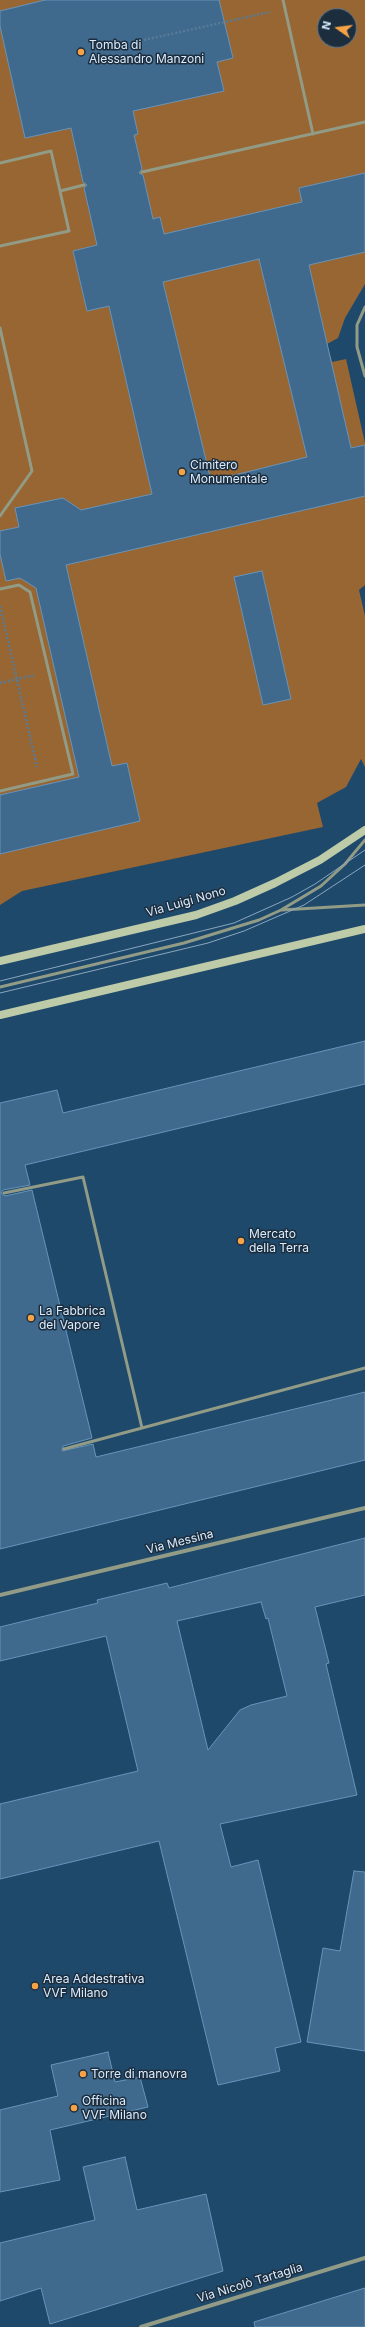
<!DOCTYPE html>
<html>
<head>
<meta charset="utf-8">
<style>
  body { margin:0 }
  #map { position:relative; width:365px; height:2327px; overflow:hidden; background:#1f496b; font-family:Inter,sans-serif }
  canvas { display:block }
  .north { position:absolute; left:317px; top:8px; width:40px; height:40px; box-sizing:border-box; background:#1c2e3e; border:1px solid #687a8a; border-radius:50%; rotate:284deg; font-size:11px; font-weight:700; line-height:16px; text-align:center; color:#daecfd }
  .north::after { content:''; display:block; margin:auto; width:14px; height:18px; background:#f6a246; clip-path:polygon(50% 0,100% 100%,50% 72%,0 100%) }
</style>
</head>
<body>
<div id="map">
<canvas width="365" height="2327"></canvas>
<div class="north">N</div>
</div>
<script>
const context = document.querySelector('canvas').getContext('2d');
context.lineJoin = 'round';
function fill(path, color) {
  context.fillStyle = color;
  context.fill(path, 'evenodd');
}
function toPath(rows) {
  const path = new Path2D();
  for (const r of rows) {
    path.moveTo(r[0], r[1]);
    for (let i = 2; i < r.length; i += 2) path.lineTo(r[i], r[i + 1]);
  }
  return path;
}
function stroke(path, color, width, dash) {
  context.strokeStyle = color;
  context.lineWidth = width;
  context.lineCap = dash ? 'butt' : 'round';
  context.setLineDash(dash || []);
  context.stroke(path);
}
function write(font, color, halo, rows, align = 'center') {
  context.font = font + ' Inter,sans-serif';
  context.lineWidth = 3;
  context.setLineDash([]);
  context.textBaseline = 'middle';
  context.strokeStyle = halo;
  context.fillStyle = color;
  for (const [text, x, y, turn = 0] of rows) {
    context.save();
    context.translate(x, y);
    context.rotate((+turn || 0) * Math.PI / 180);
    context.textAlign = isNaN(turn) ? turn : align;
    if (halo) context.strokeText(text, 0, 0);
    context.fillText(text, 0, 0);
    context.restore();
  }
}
fill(toPath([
  [0,0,365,0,365,284,345,318,338,338,327,344,332,362,346,359,365,443,365,585,359,590,365,616,365,767,361,759,346,787,317,803,323,827,22,891,0,905],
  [325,16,349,16,349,40,325,40]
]), '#976632');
const building = toPath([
  [45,0,219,0,233,58,217,62,224,91,133,111,138,134,134,135,142,169,139,173,143,175,153,219,160,217,164,234,302,202,299,188,365,173,365,252,309,265,351,448,365,445,365,496,66,565,112,766,127,763,140,821,0,854,0,795,79,777,36,588,20,578,6,581,0,554,0,531,19,527,15,508,63,498,81,510,152,494,109,306,87,311,73,251,97,245,84,188,87,185,83,182,71,128,25,138,0,26,0,11,45,0],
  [259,259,307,457,211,481,163,282,259,259],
  [262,571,291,699,263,705,234,577,262,571],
  [365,1041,365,1084,25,1165,30,1185,3,1190,1,1193,5,1196,32,1190,92,1438,63,1446,62,1451,93,1444,96,1457,365,1392,365,1460,0,1549,0,1103,57,1090,63,1113,365,1041],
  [365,1538,365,1595,315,1607,329,1663,326,1664,357,1795,220,1824,231,1867,258,1860,301,2042,275,2048,280,2071,218,2085,159,1841,0,1879,0,1804,138,1771,106,1636,0,1661,0,1627,98,1603,97,1600,167,1583,169,1588,365,1538],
  [261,1602,266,1619,268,1618,287,1696,251,1705,240,1710,208,1750,177,1621,261,1602],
  [354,1871,365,1872,365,2051,307,2042,323,1948,340,1951,354,1871],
  [108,2052,115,2082,140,2077,148,2107,50,2130,60,2180,0,2192,0,2110,58,2096,51,2065,108,2052],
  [125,2157,137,2210,206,2194,223,2271,50,2324,41,2288,0,2301,0,2243,95,2220,83,2167,125,2157],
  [365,2288,365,2327,255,2327,254,2322,365,2288]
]);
fill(building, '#3f698d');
stroke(building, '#6894ba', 1);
stroke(toPath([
  [144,40,270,12],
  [0,606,37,767],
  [0,683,35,675]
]), '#587b98', 2.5, [2, 2]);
stroke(toPath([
  [283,0,313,134],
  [0,163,51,151,69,231,0,246],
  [142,172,365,122],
  [60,191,84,185],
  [365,307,357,325,357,347,365,376],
  [0,328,32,471,0,516],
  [0,589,19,585,30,592,73,774,0,791],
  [282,910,365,905],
  [0,987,184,943,259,920,281,910,321,886,345,864,365,840],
  [4,1193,83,1177,142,1428],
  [64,1449,365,1368]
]), '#929b85', 3);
stroke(toPath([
  [0,1595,365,1508],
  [141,2327,365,2258]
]), '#929b85', 4);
stroke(toPath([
  [0,961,196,915,235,901,275,883,320,860,365,830],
  [0,1015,365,929]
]), '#bdcba8', 8);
stroke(toPath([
  [0,981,234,923,292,897,315,884,365,850],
  [0,993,208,943,244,931,304,905,365,865]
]), '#8aa6be', 1);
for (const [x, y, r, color] of [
  [81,52,4,"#f6a246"],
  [182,472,4,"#f6a246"],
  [241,1241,4,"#f6a246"],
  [31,1318,4,"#f6a246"],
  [35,1986,4,"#f6a246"],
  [83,2074,4,"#f6a246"],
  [74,2108,4,"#f6a246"]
]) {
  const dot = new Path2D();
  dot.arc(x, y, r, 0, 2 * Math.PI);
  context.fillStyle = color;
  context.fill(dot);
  stroke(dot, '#1c2e3e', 1.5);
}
write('12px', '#daecfd', '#1c2e3e', [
  ["Tomba di",89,45],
  ["Alessandro Manzoni",89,59],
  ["Cimitero",190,465],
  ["Monumentale",190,479],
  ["Mercato",249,1234],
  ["della Terra",249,1248],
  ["La Fabbrica",39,1311],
  ["del Vapore",39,1325],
  ["Area Addestrativa",43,1979],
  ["VVF Milano",43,1993],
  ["Torre di manovra",91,2074],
  ["Officina",82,2101],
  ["VVF Milano",82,2115]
], 'left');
write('12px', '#daecfd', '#1c2e3e', [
  ["Via Luigi Nono",186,902,-16],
  ["Via Messina",180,1542,-14],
  ["Via Nicolò Tartaglia",250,2283,-17]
]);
</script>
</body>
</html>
